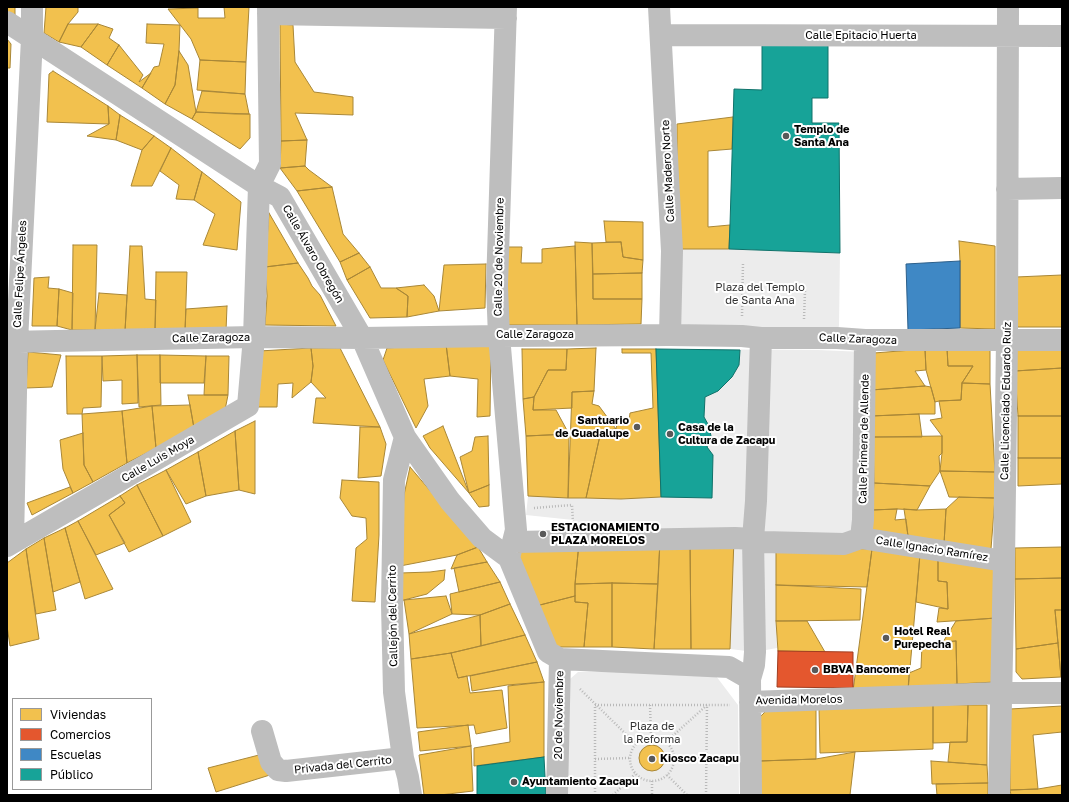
<!DOCTYPE html>
<html>
<head>
<meta charset="utf-8">
<style>
  body { margin:0 }
  #map { position:relative; width:1069px; height:802px; overflow:hidden; background:#fff; font-family:"Golos Text",sans-serif }
  canvas { display:block }
  .frame { position:absolute; inset:0; border:8px solid #000; pointer-events:none }
  .legend { position:absolute; left:12px; top:698px; width:140px; height:92px; box-sizing:border-box; background:#fff; border:1px solid #999; margin:0; padding:5px 7px; list-style:none; font-size:12px; color:#000 }
  .legend li { display:flex; align-items:center; gap:8px; height:20px }
  .legend b { width:20px; border:1px solid #999 }
</style>
</head>
<body>
<div id="map">
<canvas width="1069" height="802"></canvas>
<div class="frame"></div>
<ul class="legend">
<li><b style="height:11px;background:#f2c14e"></b>Viviendas</li>
<li><b style="height:11px;background:#e4572e"></b>Comercios</li>
<li><b style="height:11px;background:#3f88c5"></b>Escuelas</li>
<li><b style="height:11px;background:#17a398"></b>Público</li>
</ul>
</div>
<script>
const context = document.querySelector('canvas').getContext('2d');
context.lineJoin = 'round';
function fill(path, color) {
  context.fillStyle = color;
  context.fill(path, 'evenodd');
}
function toPath(rows) {
  const path = new Path2D();
  for (const r of rows) {
    if (r.length === 3) {
      path.moveTo(r[0] + r[2], r[1]);
      path.arc(r[0], r[1], r[2], 0, 2 * Math.PI);
      continue;
    }
    path.moveTo(r[0], r[1]);
    for (let i = 2; i < r.length; i += 2) path.lineTo(r[i], r[i + 1]);
  }
  return path;
}
function stroke(path, color, width, dash) {
  context.strokeStyle = color;
  context.lineWidth = width;
  context.lineCap = dash ? 'butt' : 'round';
  context.setLineDash(dash || []);
  context.stroke(path);
}
function write(font, color, halo, rows, align = 'center') {
  context.font = font + ' "Golos Text",sans-serif';
  context.lineWidth = 4;
  context.setLineDash([]);
  context.textBaseline = 'middle';
  context.strokeStyle = halo;
  context.fillStyle = color;
  for (const [text, x, y, turn = 0] of rows) {
    context.save();
    context.translate(x, y);
    context.rotate((+turn || 0) * Math.PI / 180);
    context.textAlign = isNaN(turn) ? turn : align;
    if (halo) context.strokeText(text, 0, 0);
    context.fillText(text, 0, 0);
    context.restore();
  }
}
fill(toPath([
  [677,249,729,249,840,253,839,325,837,338,670,335],
  [656,349,818,350,865,352,861,538,776,546,776,621,777,648,755,652,730,649,733,540,574,541,573,520,526,515,528,496,621,499,661,497],
  [578,672,713,672,738,705,739,795,565,795,570,679]
]), '#ececec');
const homes = toPath([
  [7,7,15,7,15,16,7,18,7,7],
  [46,7,78,7,78,12,68,24,59,42,44,33,46,7],
  [224,7,249,7,246,62,200,60,191,39,168,9,198,8,198,18,225,18,224,7],
  [68,24,98,24,81,47,59,42,68,24],
  [98,24,113,29,109,38,119,45,107,65,81,47,98,24],
  [147,24,180,25,179,51,175,85,165,104,142,88,154,67,159,66,164,44,146,43,147,24],
  [280,24,293,25,295,62,314,92,353,97,353,115,295,113,307,140,281,141,280,24],
  [7,39,11,44,10,68,7,68,7,39],
  [119,45,143,75,139,82,151,73,142,88,107,65,119,45],
  [179,51,188,65,196,112,192,119,165,104,175,85,179,51],
  [200,60,246,62,245,94,197,90,200,60],
  [53,71,108,106,109,124,47,122,49,74,53,71],
  [202,91,245,94,249,114,196,112,202,91],
  [108,106,120,115,116,140,87,136,109,124,108,106],
  [196,112,235,114,250,114,250,138,240,149,192,119,196,112],
  [120,115,154,136,142,150,116,140,120,115],
  [733,117,732,149,708,151,708,227,730,225,729,249,677,249,677,124,733,117],
  [154,136,171,148,152,186,131,186,142,150,154,136],
  [307,140,305,166,280,168,281,141,307,140],
  [171,148,202,172,194,200,176,199,179,185,160,171,171,148],
  [305,166,309,170,332,187,297,191,280,168,305,166],
  [202,172,241,202,237,250,203,245,215,214,194,200,202,172],
  [332,187,343,234,359,253,340,262,297,191,332,187],
  [269,213,298,263,265,267,269,213],
  [604,221,643,222,643,260,623,257,621,242,606,242,604,221],
  [959,241,995,246,995,329,960,328,960,261,959,241],
  [575,242,592,243,593,299,642,299,641,324,577,325,575,242],
  [621,242,623,257,643,260,642,273,593,274,592,243,621,242],
  [73,245,97,245,95,330,72,330,73,245],
  [130,246,142,246,145,299,156,300,155,330,125,331,130,246],
  [575,246,577,325,504,325,505,247,522,247,521,263,542,263,542,249,575,246],
  [359,253,370,267,347,280,340,262,359,253],
  [298,263,308,278,312,286,320,295,336,326,265,325,267,296,265,267,298,263],
  [486,264,485,308,439,311,444,265,486,264],
  [370,267,381,288,396,288,408,296,407,317,370,318,347,280,370,267],
  [156,272,187,272,185,331,155,330,156,272],
  [642,273,642,299,593,299,593,274,642,273],
  [1062,275,1062,327,1016,327,1016,277,1062,275],
  [49,277,48,288,59,289,57,326,32,326,34,278,49,277],
  [424,285,434,296,439,311,407,317,408,296,396,288,424,285],
  [59,289,73,293,72,330,57,326,59,289],
  [99,293,127,295,125,331,95,330,99,293],
  [227,306,226,331,185,331,186,309,227,306],
  [491,343,490,416,477,417,478,379,450,376,446,344,491,343],
  [446,344,450,376,424,379,428,406,416,428,383,360,387,348,446,344],
  [311,348,340,348,380,427,313,423,316,398,326,398,311,382,313,366,311,348],
  [311,348,313,366,311,382,292,398,293,383,278,384,277,407,254,407,259,351,311,348],
  [596,348,594,391,572,392,572,408,533,410,534,397,548,370,566,370,567,349,596,348],
  [947,348,948,366,973,366,962,383,961,400,939,401,935,402,926,370,925,349,947,348],
  [947,348,990,348,990,384,962,383,973,366,948,366,947,348],
  [522,349,567,349,566,370,548,370,534,397,523,399,522,349],
  [622,349,656,349,661,497,621,499,586,498,601,431,616,429,617,424,629,421,630,413,653,408,651,353,622,353,622,349],
  [925,349,926,370,915,371,925,386,871,390,874,353,925,349],
  [1015,349,1062,349,1062,368,1015,371,1015,349],
  [28,352,61,355,52,387,26,388,28,352],
  [137,355,160,355,161,405,139,407,137,355],
  [137,355,138,403,122,404,122,380,103,381,102,356,137,355],
  [160,355,206,356,204,383,160,383,160,355],
  [66,356,102,356,101,407,83,408,82,414,67,414,66,356],
  [206,356,229,356,228,395,204,395,206,356],
  [1062,368,1062,416,1018,416,1015,371,1062,368],
  [962,383,990,384,995,472,940,471,939,456,942,453,942,436,930,420,942,418,939,401,961,400,962,383],
  [925,386,931,387,935,402,935,414,919,414,871,416,871,390,925,386],
  [594,391,592,404,599,406,616,429,601,431,586,498,568,498,572,392,594,391],
  [188,395,228,395,225,410,194,428,188,395],
  [534,397,533,410,556,410,569,434,526,436,523,399,534,397],
  [190,405,194,428,156,448,152,406,190,405],
  [152,406,156,448,127,463,122,411,152,406],
  [122,411,127,463,93,482,84,465,82,414,122,411],
  [919,414,922,437,873,437,871,416,919,414],
  [1018,416,1062,416,1062,458,1018,458,1018,416],
  [255,421,255,494,239,490,235,431,255,421],
  [443,426,469,493,430,448,423,436,443,426],
  [360,427,380,427,386,444,381,476,358,478,360,427],
  [235,431,239,490,206,496,198,452,235,431],
  [83,433,84,465,93,482,73,493,63,469,60,440,83,433],
  [569,434,568,498,528,496,526,436,569,434],
  [488,436,489,485,469,493,460,457,472,451,475,437,488,436],
  [942,436,942,453,940,471,930,486,874,483,873,437,942,436],
  [198,452,206,496,186,504,166,470,198,452],
  [1018,458,1062,458,1062,484,1018,486,1018,458],
  [410,467,478,547,457,555,400,566,404,495,410,467],
  [166,470,191,522,163,536,137,485,166,470],
  [940,471,995,472,995,498,949,497,940,471],
  [342,480,379,482,379,535,375,602,352,601,356,548,367,539,366,518,352,516,340,498,342,480],
  [874,483,930,486,917,510,897,509,872,510,874,483],
  [137,485,163,536,129,552,109,515,125,503,120,496,137,485],
  [489,485,489,506,479,507,469,493,489,485],
  [70,487,73,493,32,515,27,503,70,487],
  [120,496,125,503,109,515,125,543,96,555,78,521,120,496],
  [959,497,995,498,991,549,944,544,946,509,959,497],
  [897,509,895,520,906,519,908,536,872,532,872,510,897,509],
  [904,509,917,510,946,509,944,544,908,536,904,509],
  [78,521,113,589,85,599,65,528,78,521],
  [65,528,80,582,53,592,44,538,65,528],
  [44,538,56,610,36,614,26,549,44,538],
  [734,539,730,649,691,649,690,540,734,539],
  [690,540,691,649,654,649,660,541,690,540],
  [660,541,658,584,612,583,575,584,579,543,660,541],
  [579,543,575,584,575,596,536,606,518,556,520,546,579,543],
  [776,546,872,549,867,587,776,585,776,546],
  [478,547,487,562,451,569,457,555,478,547],
  [1062,547,1062,578,1015,579,1015,548,1062,547],
  [26,549,39,639,10,646,7,626,7,563,26,549],
  [872,549,920,554,908,691,853,691,872,549],
  [920,554,938,560,938,581,947,582,948,609,916,602,920,554],
  [938,560,994,568,996,618,937,622,939,608,948,609,947,582,938,581,938,560],
  [487,562,500,582,459,592,454,568,487,562],
  [445,570,444,580,427,594,400,601,400,573,430,572,445,570],
  [1062,578,1062,610,1055,610,1058,643,1016,649,1015,579,1062,578],
  [500,582,510,604,480,615,452,614,450,594,500,582],
  [612,583,658,584,654,649,612,647,612,583],
  [612,583,612,647,584,647,588,603,575,602,575,584,612,583],
  [776,585,861,589,860,620,776,621,776,585],
  [446,596,452,614,409,634,404,600,446,596],
  [575,596,575,602,588,603,584,647,551,647,536,606,575,596],
  [510,604,525,635,481,646,480,615,510,604],
  [1055,610,1062,610,1062,678,1061,677,1055,610],
  [480,615,481,646,451,653,411,659,409,634,480,615],
  [996,618,995,682,957,684,956,641,943,642,956,621,996,618],
  [776,621,807,621,825,652,778,651,776,621],
  [525,635,537,662,458,678,451,653,525,635],
  [956,641,957,684,908,691,909,673,921,668,922,644,956,641],
  [1058,643,1061,677,1022,679,1016,672,1016,649,1058,643],
  [451,653,458,678,467,676,470,693,502,690,507,728,476,734,474,725,417,728,411,659,451,653],
  [537,662,544,682,507,685,472,691,470,676,537,662],
  [544,682,544,757,474,766,474,748,510,742,508,686,544,682],
  [933,704,933,749,820,753,819,708,933,704],
  [933,704,968,705,967,742,933,743,933,704],
  [968,705,987,705,987,765,948,762,950,742,967,742,968,705],
  [1062,706,1062,732,1033,735,1038,789,1010,790,1010,709,1062,706],
  [816,709,816,759,760,761,760,717,766,711,816,709],
  [468,725,471,746,420,751,418,732,468,725],
  [652,758,13],
  [471,746,473,791,440,795,424,795,419,755,471,746],
  [855,752,850,795,760,795,760,761,816,759,855,752],
  [259,755,273,774,216,792,208,768,259,755],
  [931,761,987,765,988,783,932,784,931,761],
  [988,783,988,795,937,795,936,784,988,783],
  [1062,785,1062,795,1011,795,1010,790,1038,789,1062,785]
]);
fill(homes, '#f2c14e');
stroke(homes, '#a98737', 1);
const shops = toPath([
  [778,651,853,652,853,688,777,687,778,651]
]);
fill(shops, '#e4572e');
stroke(shops, '#a03d20', 1);
const schools = toPath([
  [960,261,960,328,908,330,906,264,960,261]
]);
fill(schools, '#3f88c5');
stroke(schools, '#2c5f8a', 1);
const public = toPath([
  [762,43,828,43,828,98,812,98,812,123,839,123,840,253,729,249,730,225,734,89,762,90,762,43],
  [656,349,740,350,739,365,732,377,718,391,705,397,704,417,709,426,711,436,707,447,713,455,712,498,661,497,656,349],
  [544,757,546,795,477,795,477,766,544,757]
]);
fill(public, '#17a398');
stroke(public, '#10726a', 1);
stroke(toPath([
  [742,316,743,262],
  [804,319,805,291],
  [534,508,572,505,573,522],
  [580,689,635,743],
  [595,705,707,705,706,795],
  [650,705,651,736],
  [652,759,22],
  [666,742,707,705,730,705],
  [674,758,707,757],
  [595,759,629,758],
  [667,775,687,795],
  [652,781,652,795],
  [595,795,595,706],
  [613,795,635,774]
]), '#b9b9b9', 2.5, [1, 2]);
stroke(toPath([
  [506,7,497,286,499,336,516,530,509,558,548,652,560,659,729,667,750,679,751,795],
  [659,7,672,251,670,335],
  [268,14,506,18],
  [7,22,259,186,280,197,362,338,405,437,450,501,482,538,509,558],
  [661,35,1062,36],
  [1007,189,1062,188],
  [7,342,254,337,362,338,499,336,670,335,742,336,761,338,837,338,865,340,1062,340],
  [405,437,394,480,392,605,394,692,403,758,408,777,411,795],
  [861,538,863,520,865,340],
  [13,542,17,342,32,38,32,7],
  [514,542,735,538,753,539,763,542,844,544,861,538,1004,561],
  [7,546,248,406,254,337,259,186,270,164,268,7],
  [750,679,754,665,755,652,753,539,756,501,761,338],
  [750,702,1001,693,1062,693],
  [262,731,271,762,278,770,286,771,403,758],
  [557,795,560,659],
  [999,795,1004,561,1007,340,1008,7]
]), '#bebebe', 22);
for (const [x, y, r, color] of [
  [786,136,4,"#595959"],
  [637,427,4,"#595959"],
  [670,434,4,"#595959"],
  [543,534,4,"#595959"],
  [886,638,4,"#595959"],
  [815,670,4,"#595959"],
  [652,759,4,"#595959"],
  [514,782,4,"#595959"]
]) {
  const dot = new Path2D();
  dot.arc(x, y, r, 0, 2 * Math.PI);
  context.fillStyle = color;
  context.fill(dot);
  stroke(dot, '#fff', 1.5);
}
write('11px', '#000', '#fff', [
  ["Calle Epitacio Huerta",861,36],
  ["Calle Madero Norte",668,171,-93],
  ["Calle Álvaro Obregón",313,254,60],
  ["Calle 20 de Noviembre",499,257,-89],
  ["Calle Felipe Ángeles",20,274,-87],
  ["Calle Zaragoza",535,335],
  ["Calle Zaragoza",211,338,-1],
  ["Calle Zaragoza",858,339,2],
  ["Calle Licenciado Eduardo Ruíz",1006,401,-89],
  ["Calle Primera de Allende",864,439,-89],
  ["Calle Luis Moya",158,459,-30],
  ["Calle Ignacio Ramírez",932,549,9],
  ["Callejón del Cerrito",393,616,-91],
  ["Avenida Morelos",799,700,-1],
  ["20 de Noviembre",559,715,-89],
  ["Privada del Cerrito",343,765,-6]
]);
write('bold 11px', '#000', '#fff', [
  ["Templo de",794,130],
  ["Santa Ana",794,143],
  ["Santuario",629,421,"right"],
  ["de Guadalupe",629,434,"right"],
  ["Casa de la",678,428],
  ["Cultura de Zacapu",678,441],
  ["ESTACIONAMIENTO",551,528],
  ["PLAZA MORELOS",551,541],
  ["Hotel Real",894,632],
  ["Purepecha",894,645],
  ["BBVA Bancomer",823,670],
  ["Kiosco Zacapu",660,759],
  ["Ayuntamiento Zacapu",522,782]
], 'left');
write('11px', '#333', '#fff', [
  ["Plaza del Templo",760,288],
  ["de Santa Ana",760,301],
  ["Plaza de",652,727],
  ["la Reforma",652,740]
]);
</script>
</body>
</html>
